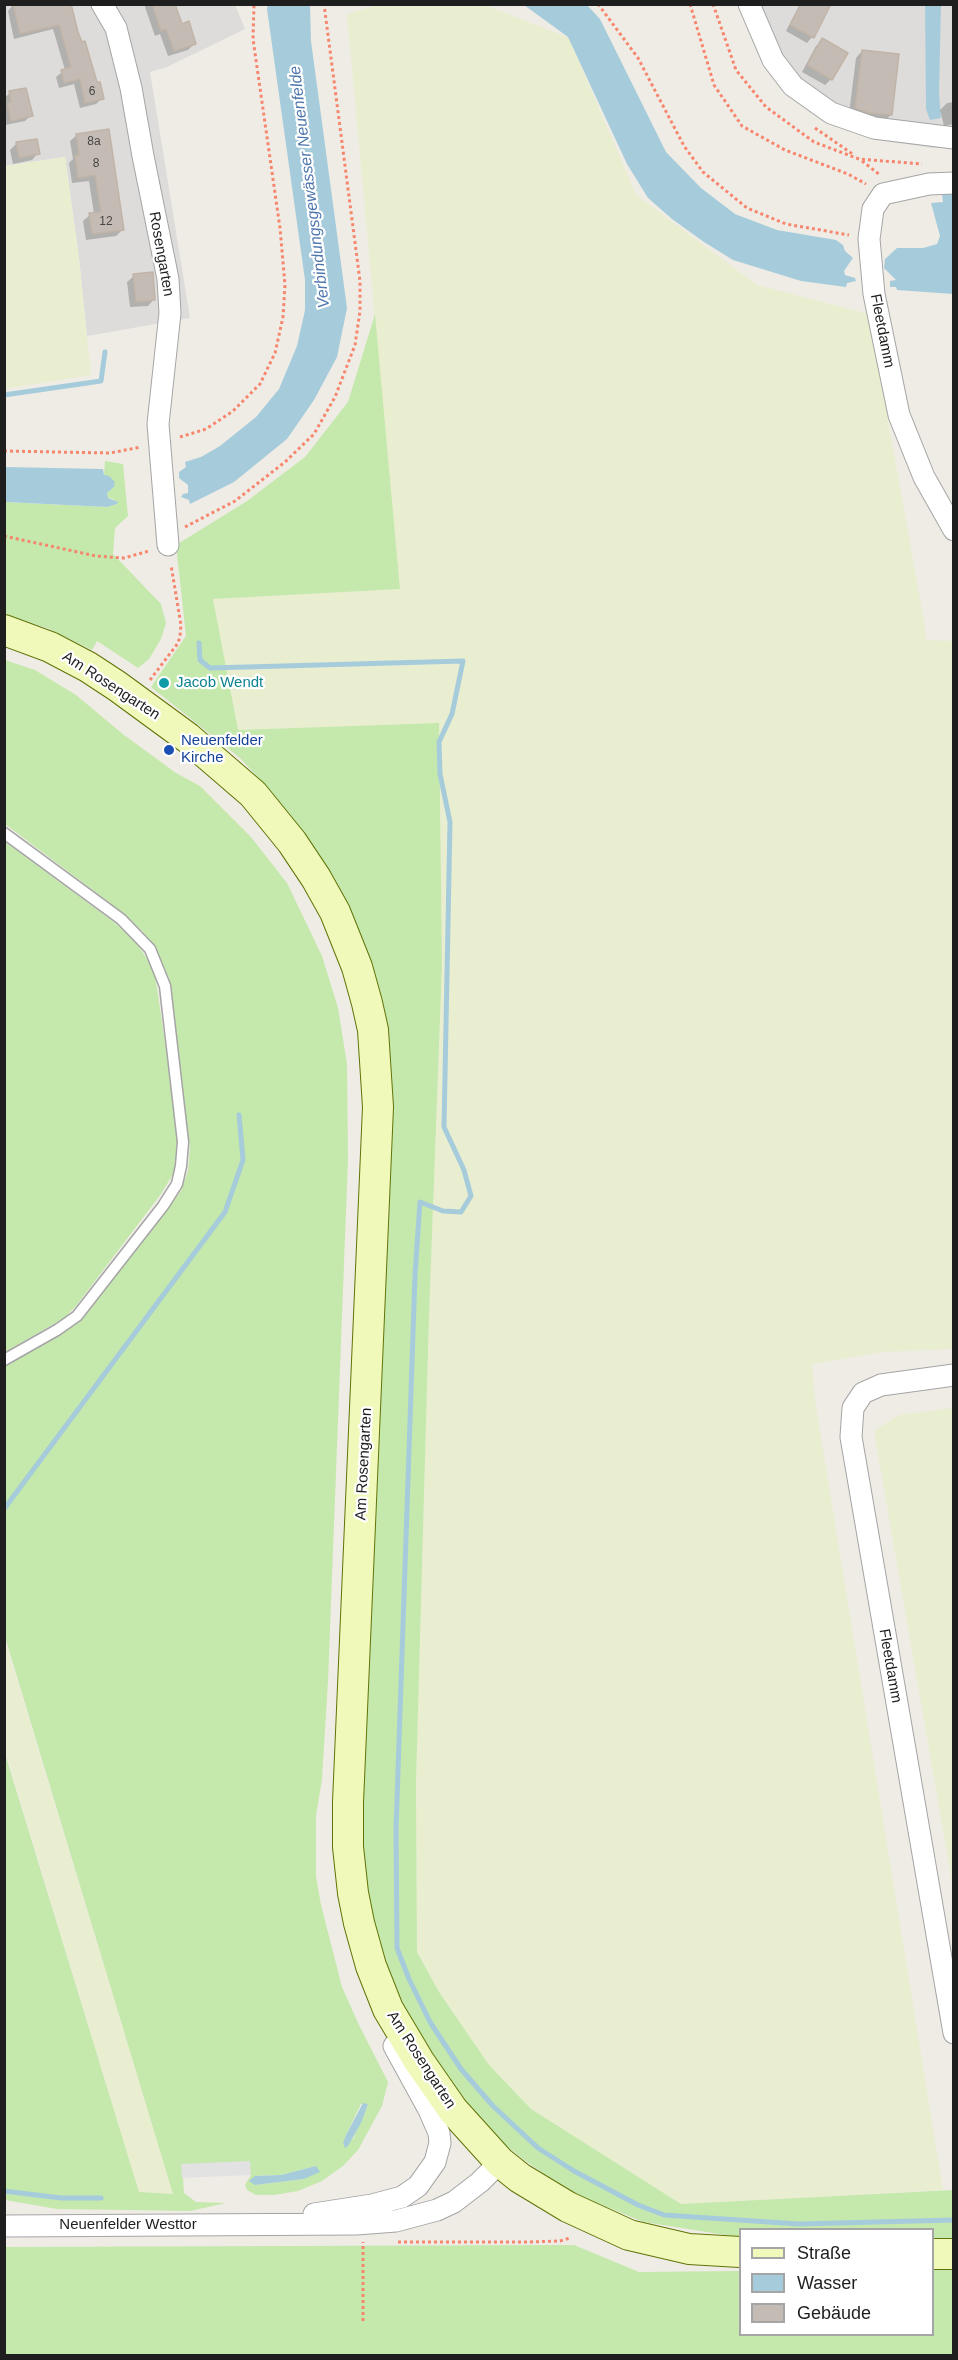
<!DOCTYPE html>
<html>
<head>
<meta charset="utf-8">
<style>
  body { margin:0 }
  #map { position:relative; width:958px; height:2360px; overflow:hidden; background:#efece5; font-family:Arial,sans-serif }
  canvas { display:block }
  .frame { position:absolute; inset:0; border:6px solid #1e1e1e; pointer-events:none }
  .legend { position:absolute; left:739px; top:2228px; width:195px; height:108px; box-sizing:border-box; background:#fff; border:2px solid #a5a5a5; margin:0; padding:8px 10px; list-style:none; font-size:18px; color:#1e1e1e }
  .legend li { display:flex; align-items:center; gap:12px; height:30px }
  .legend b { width:30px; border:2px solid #a5a5a5 }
</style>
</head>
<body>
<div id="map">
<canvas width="958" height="2360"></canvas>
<div class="frame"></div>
<ul class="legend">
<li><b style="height:8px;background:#f0f8ba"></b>Straße</li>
<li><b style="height:16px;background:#a6ccdc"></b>Wasser</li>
<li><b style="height:16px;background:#c4bcb4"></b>Gebäude</li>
</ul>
</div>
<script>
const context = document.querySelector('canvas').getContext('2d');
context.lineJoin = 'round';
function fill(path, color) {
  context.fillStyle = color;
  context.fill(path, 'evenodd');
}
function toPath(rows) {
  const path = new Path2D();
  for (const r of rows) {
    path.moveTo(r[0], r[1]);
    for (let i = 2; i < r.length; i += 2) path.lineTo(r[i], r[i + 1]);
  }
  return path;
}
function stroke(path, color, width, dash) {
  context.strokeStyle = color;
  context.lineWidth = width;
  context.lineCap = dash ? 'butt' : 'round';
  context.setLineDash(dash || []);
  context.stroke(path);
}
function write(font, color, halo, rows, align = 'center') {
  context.font = font + ' Arial,sans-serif';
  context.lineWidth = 4.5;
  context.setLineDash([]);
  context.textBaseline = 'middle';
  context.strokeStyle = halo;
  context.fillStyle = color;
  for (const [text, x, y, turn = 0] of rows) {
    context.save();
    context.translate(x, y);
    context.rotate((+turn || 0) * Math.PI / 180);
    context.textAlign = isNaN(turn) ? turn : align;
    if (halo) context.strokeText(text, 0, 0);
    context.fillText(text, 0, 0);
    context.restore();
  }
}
fill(toPath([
  [5,5,235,5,245,29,167,67,150,72,190,318,87,336,79,258,65,157,5,166],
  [738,5,953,5,953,148,933,148,885,141,852,132,810,112,780,87,757,51]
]), '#dddcdb');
fill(toPath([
  [377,5,485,5,569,38,636,195,757,285,869,314,925,627,926,640,953,641,953,1349,883,1352,812,1364,815,1400,943,2190,681,2204,531,2109,489,2065,439,1992,417,1952,416,1783,429,1316,442,964,439,724,238,730,213,599,400,589,347,14],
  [65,157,79,258,91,375,5,389,5,166],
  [953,1408,954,1408,953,1888,874,1431,899,1415],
  [4,1637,173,2194,139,2192,5,1750]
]), '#e9eed0');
fill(toPath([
  [375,314,400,589,213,599,238,730,439,723,442,964,429,1316,416,1783,417,1952,439,1992,489,2065,531,2109,681,2204,953,2190,953,2238,942,2242,933,2242,932,2230,740,2230,740,2237,738,2237,644,2222,574,2194,524,2160,486,2129,449,2082,414,2029,383,1964,364,1889,360,1836,387,1073,265,785,240,758,151,687,186,636,176,545,247,501,305,457,348,402],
  [105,461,123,464,128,516,115,528,113,554,161,604,166,623,161,639,149,659,138,668,97,641,92,650,47,628,5,615,4,502,107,507,117,504,113,499,108,498,107,493,114,487,104,475],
  [5,660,35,670,76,695,124,735,176,773,200,786,251,837,287,883,322,956,338,1008,347,1064,348,1159,328,1681,322,1779,316,1816,316,1876,321,1905,342,1987,359,2025,388,2082,382,2106,358,2150,343,2166,322,2181,298,2191,274,2195,256,2195,247,2190,245,2185,251,2175,182,2164,184,2193,196,2202,226,2203,190,2211,57,2209,5,2200,4,1750,139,2192,173,2194,5,1637,4,1366,54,1339,86,1314,181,1191,188,1171,190,1148,169,978,155,947,142,931,110,903,5,824],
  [361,2104,368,2104,353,2139,346,2135],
  [316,2166,304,2179,255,2185,255,2176,281,2175],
  [4,841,115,923,135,941,144,954,154,972,157,988,177,1125,178,1151,173,1174,161,1194,76,1306,64,1318,5,1352],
  [574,2245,639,2272,740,2271,740,2334,932,2334,933,2270,953,2270,953,2355,5,2355,5,2247]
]), '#c5e8ac');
fill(toPath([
  [250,2161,251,2175,182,2178,181,2164]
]), '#e2e2e2');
fill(toPath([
  [268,4,310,5,311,41,347,308,337,357,314,400,287,439,234,482,190,504,189,500,181,497,183,494,188,493,188,485,179,478,179,472,186,467,185,462,201,457,220,446,256,417,279,389,297,346,305,310,305,280,267,9],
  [524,5,587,5,600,19,666,152,701,188,735,214,777,230,836,240,843,245,845,251,853,258,844,271,845,275,855,278,856,281,847,283,846,287,801,281,733,260,704,242,672,219,648,198,627,164,568,37],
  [925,5,941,5,939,93,941,118,930,120,926,109],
  [953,192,953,294,897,290,896,287,890,287,890,281,896,280,884,268,885,259,897,248,923,248,937,244,940,236,931,203,943,202,942,194],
  [5,467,103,469,104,475,109,476,115,482,114,487,107,493,108,498,118,502,117,504,107,507,5,502],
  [363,2103,368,2104,361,2123,348,2146,345,2148,343,2143,346,2135],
  [316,2166,320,2172,304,2179,255,2185,249,2181,255,2176,281,2175]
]), '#a6ccdc');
fill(toPath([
  [147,4,174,4,181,26,195,43,188,50,168,56,160,34,155,36,145,7],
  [800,4,829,4,812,37,807,43,786,31],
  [13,5,76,32,102,98,96,104,80,108,74,84,59,88,56,77,65,70,53,29,14,39,8,11],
  [823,40,831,79,825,85,802,72,816,46],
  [862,51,891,115,884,121,849,114,856,58],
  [10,93,31,115,25,121,5,125,4,98],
  [954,102,954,124,944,126,940,110,947,103],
  [77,135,122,230,116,236,86,240,83,221,90,215,94,214,89,181,72,183,69,163,73,159,70,141],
  [35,141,38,153,32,160,13,164,10,150,16,144],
  [134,276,154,299,148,306,130,307,127,282]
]), '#0003');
stroke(toPath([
  [4,395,101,381,105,352],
  [199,643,200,660,210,668,463,661,452,714,439,742,440,774,450,822,444,1127,464,1170,471,1196,461,1212,443,1211,420,1202,415,1275,396,1829,397,1948,409,1979,430,2022,461,2069,493,2106,538,2148,574,2171,638,2205,664,2215,799,2224,954,2220],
  [4,1509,225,1212,243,1160,239,1115],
  [4,2191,61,2198,101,2198]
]), '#a6ccdc', 5);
const building = toPath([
  [13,4,71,4,78,32,82,42,85,41,97,82,100,82,104,99,85,103,80,79,64,83,61,70,71,67,59,25,20,34,13,4],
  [152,4,175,4,182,24,189,21,196,44,174,51,166,29,161,31,152,4],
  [801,4,831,4,814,38,790,25,801,4],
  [822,38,848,53,832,80,807,65,822,38],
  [862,50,899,54,892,115,869,113,855,108,862,50],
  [26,88,33,116,11,121,7,103,11,102,9,91,26,88],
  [109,129,124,230,92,234,89,213,101,212,95,175,78,178,75,155,79,155,76,134,109,129],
  [37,139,40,154,19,158,16,142,37,139],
  [153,272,155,300,136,302,133,274,153,272]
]);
fill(building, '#c4bcb4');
stroke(building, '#c1b4a7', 1.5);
const lane = toPath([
  [4,833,121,919,150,949,165,986,183,1142,181,1166,177,1184,163,1206,77,1316,57,1330,4,1360]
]);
const street = toPath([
  [102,4,116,28,131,88,143,156,168,279,170,313,158,424,168,545],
  [749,4,773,60,793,86,831,113,874,128,954,138],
  [954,183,929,184,883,194,873,209,869,239,874,294,899,415,924,477,954,530],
  [954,1375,881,1385,863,1393,853,1408,851,1437,954,2033],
  [314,2214,372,2205,402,2197,418,2186,435,2162,440,2143,439,2133,429,2110,394,2046],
  [4,2226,356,2224,396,2221,437,2210,454,2202,480,2182,500,2162]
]);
const secondary = toPath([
  [4,630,50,647,88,667,117,686,188,738,253,794,292,842,316,878,335,912,357,967,367,1003,373,1030,378,1107,348,1802,348,1847,353,1893,359,1923,371,1966,388,2009,419,2061,453,2110,500,2162,520,2178,568,2207,629,2235,689,2249,740,2252],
  [932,2254,954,2254]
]);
stroke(lane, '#a5a5a5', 13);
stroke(street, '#a5a5a5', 23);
stroke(secondary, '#607407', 32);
stroke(toPath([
  [598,4,638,58,684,146,703,172,747,208,786,224,849,235],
  [690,4,714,85,742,126,785,150,848,174,866,184],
  [713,4,736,70,766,107,814,142,859,159,922,164],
  [815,128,854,155],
  [862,161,880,175],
  [180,437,206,429,233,411,260,384,275,353,283,317,285,285,280,228,253,39,254,4],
  [4,451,110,453,141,447],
  [185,527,235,501,285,462,314,434,335,397,355,345,360,311,360,281,324,4],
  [4,536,96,556,124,558,149,551],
  [150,680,178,643,180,636,181,625,171,565],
  [398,2242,528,2242,560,2241,570,2238],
  [363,2321,363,2242]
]), '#f7866e', 3, [3, 3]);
stroke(lane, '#fff', 10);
stroke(street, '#fff', 21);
stroke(secondary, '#f0f8ba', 30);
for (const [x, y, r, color] of [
  [164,683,6,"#0f9aa8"],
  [169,750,6,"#1a4fb4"]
]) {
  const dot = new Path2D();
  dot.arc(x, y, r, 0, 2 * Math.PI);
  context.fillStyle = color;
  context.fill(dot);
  stroke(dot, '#fff', 2);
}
write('12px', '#484644', null, [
  ["6",92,92],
  ["8a",94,142],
  ["8",96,164],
  ["12",106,222]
]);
write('15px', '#1e1e1e', '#fff', [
  ["Rosengarten",161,254,80],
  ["Fleetdamm",882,331,79],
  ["Am Rosengarten",111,686,33],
  ["Am Rosengarten",364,1464,-87],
  ["Fleetdamm",890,1666,80],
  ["Am Rosengarten",421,2060,57],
  ["Neuenfelder Westtor",128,2225]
]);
write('15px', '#0d838f', '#fff', [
  ["Jacob Wendt",176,683]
], 'left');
write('15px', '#164399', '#fff', [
  ["Neuenfelder",181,741],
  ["Kirche",181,758]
], 'left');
write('italic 16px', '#4d76ac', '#fff', [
  ["Verbindungsgewässer Neuenfelde",310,187,-97]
]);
</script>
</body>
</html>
